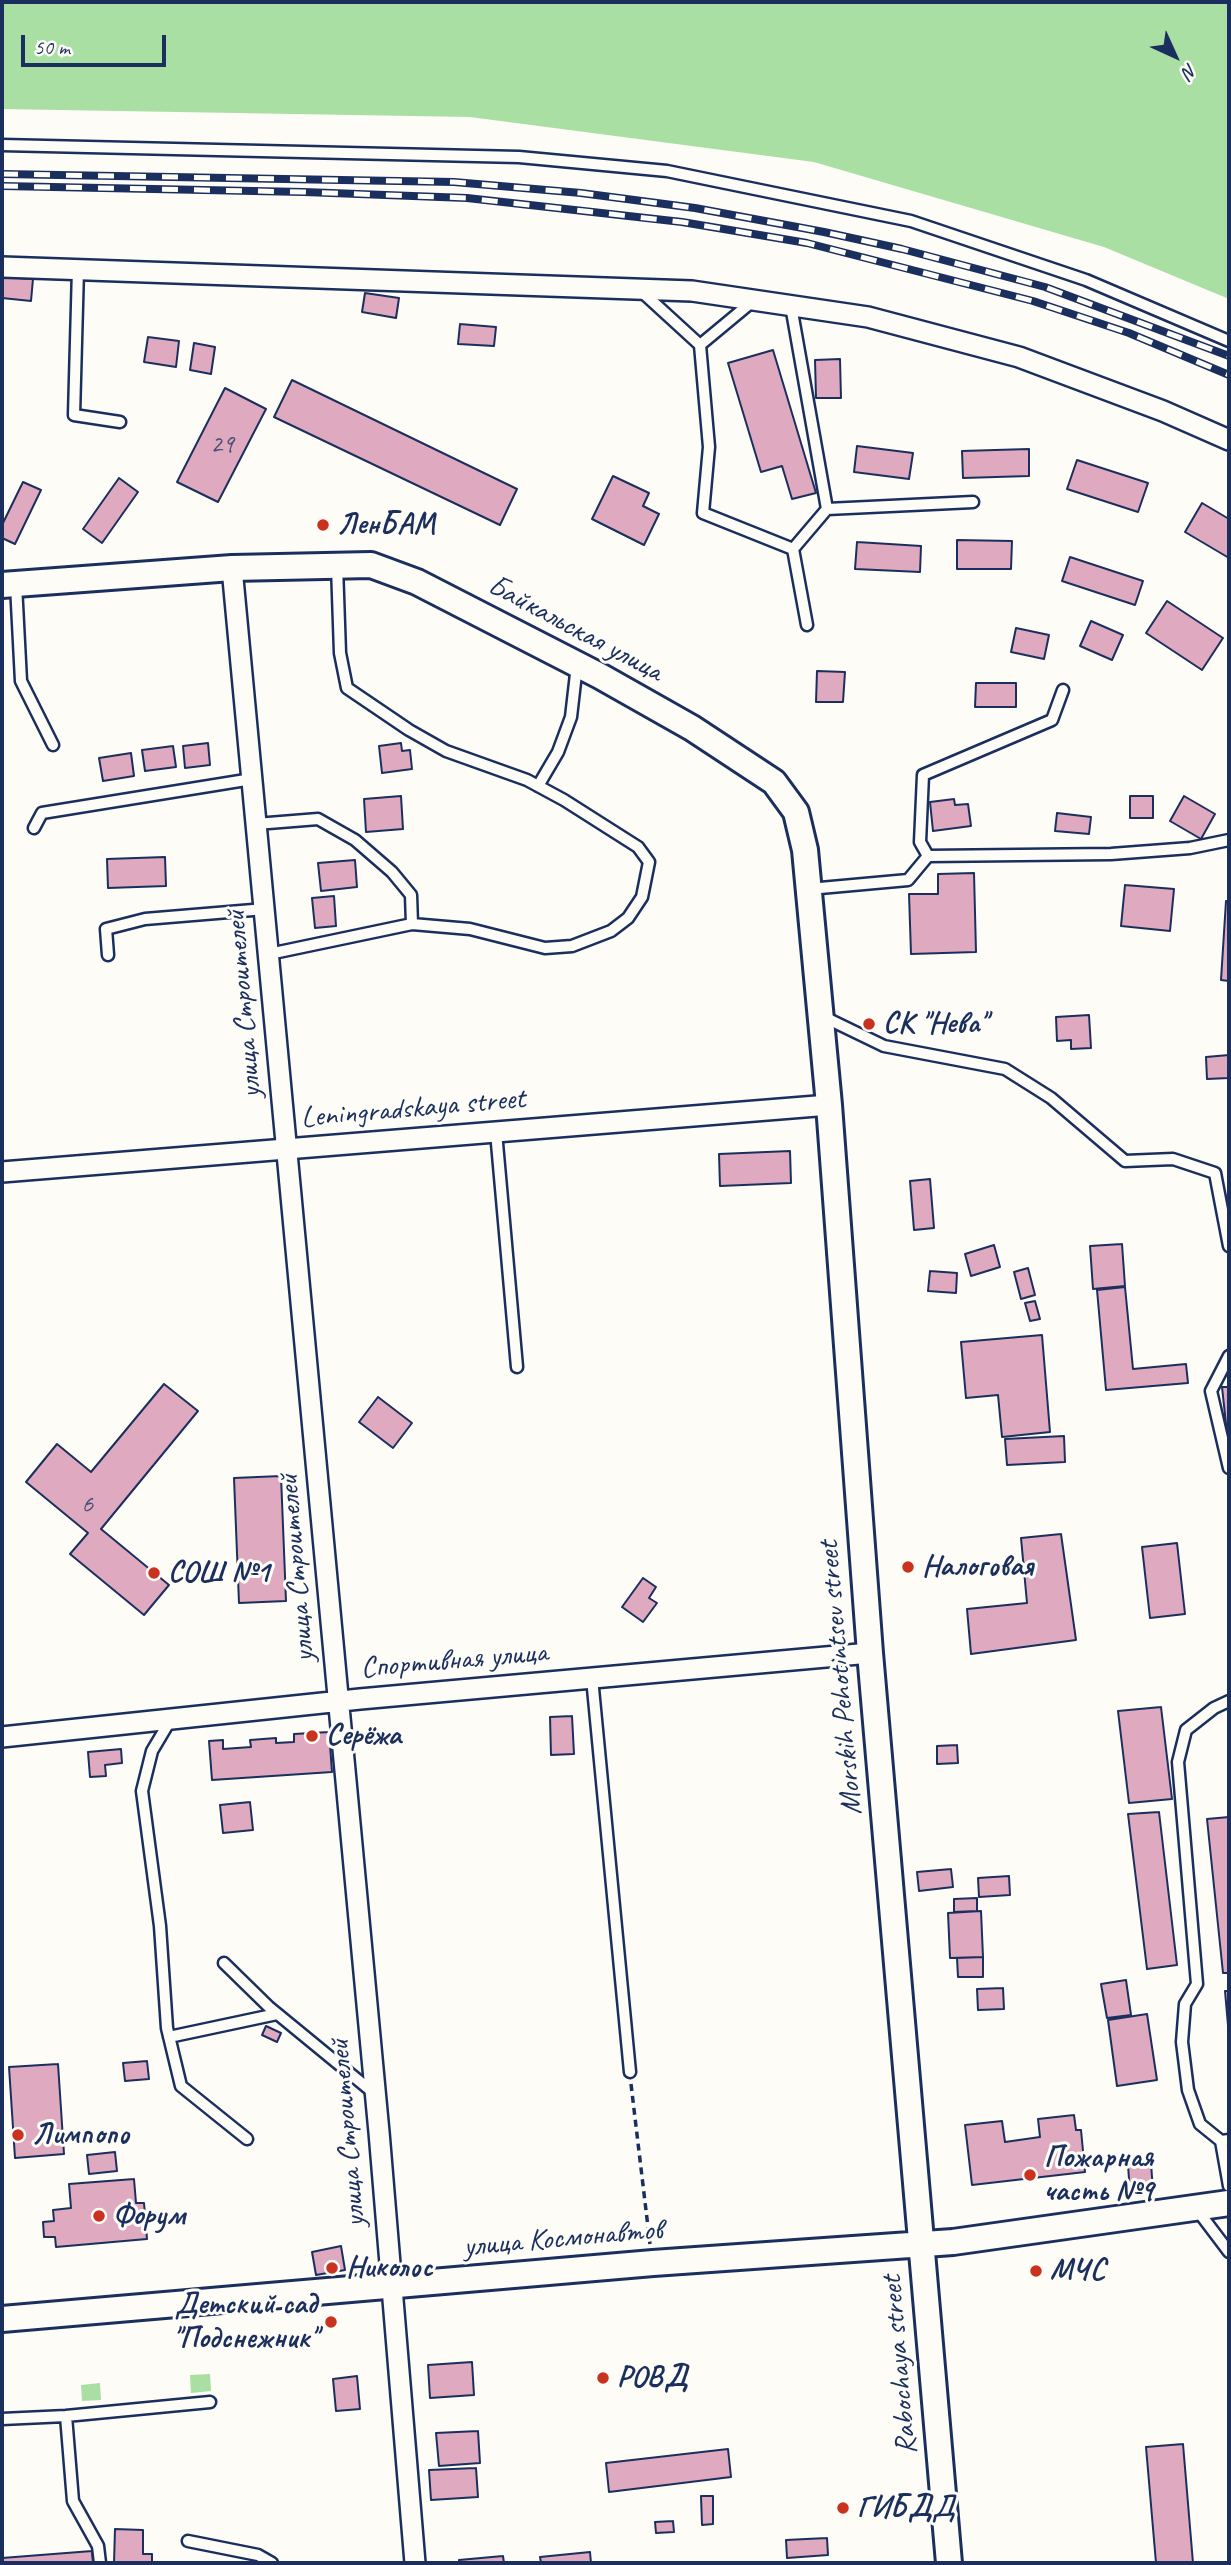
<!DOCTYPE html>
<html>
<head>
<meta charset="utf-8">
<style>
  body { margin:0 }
  #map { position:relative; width:1231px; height:2565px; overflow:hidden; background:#fdfcf7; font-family:Caveat,sans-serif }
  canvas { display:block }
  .frame { position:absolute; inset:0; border:4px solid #1b2f5e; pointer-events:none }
  .north { position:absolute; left:1140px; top:21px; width:70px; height:70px; -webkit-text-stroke:5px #fdfcf7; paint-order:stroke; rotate:135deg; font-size:19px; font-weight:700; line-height:28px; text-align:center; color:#1b2f5e }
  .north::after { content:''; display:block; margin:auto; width:24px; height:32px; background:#1b2f5e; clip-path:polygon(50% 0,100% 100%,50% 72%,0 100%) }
  .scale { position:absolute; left:21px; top:35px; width:145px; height:32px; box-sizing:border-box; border:4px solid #1b2f5e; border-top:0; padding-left:9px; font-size:21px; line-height:24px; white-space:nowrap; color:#1b2f5e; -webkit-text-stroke:5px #fdfcf7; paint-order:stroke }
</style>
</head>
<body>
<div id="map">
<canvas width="1231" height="2565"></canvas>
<div class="frame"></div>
<div class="north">N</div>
<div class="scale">50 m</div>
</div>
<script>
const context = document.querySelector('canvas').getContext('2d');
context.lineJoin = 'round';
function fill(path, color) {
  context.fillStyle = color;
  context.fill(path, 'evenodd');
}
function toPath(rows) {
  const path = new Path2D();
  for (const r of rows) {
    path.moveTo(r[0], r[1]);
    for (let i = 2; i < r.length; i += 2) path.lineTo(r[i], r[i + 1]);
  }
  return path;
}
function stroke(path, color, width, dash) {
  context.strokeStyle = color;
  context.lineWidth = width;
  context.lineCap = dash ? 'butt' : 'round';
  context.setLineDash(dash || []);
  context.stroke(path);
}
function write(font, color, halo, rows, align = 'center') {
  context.font = font + ' Caveat,sans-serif';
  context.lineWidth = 6;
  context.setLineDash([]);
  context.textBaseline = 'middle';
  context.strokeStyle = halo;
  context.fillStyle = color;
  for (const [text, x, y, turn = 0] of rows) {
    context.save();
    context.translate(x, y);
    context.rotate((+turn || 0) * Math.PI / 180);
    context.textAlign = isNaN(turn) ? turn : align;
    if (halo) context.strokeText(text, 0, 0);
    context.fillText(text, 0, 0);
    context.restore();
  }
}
fill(toPath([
  [2,2,1229,2,1229,299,1104,247,814,162,470,117,2,109],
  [210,2374,211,2391,191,2393,190,2375],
  [100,2383,101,2400,82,2401,81,2385]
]), '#a9dfa2');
const building = toPath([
  [2,277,33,279,31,301,2,298,2,277],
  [365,293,399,298,396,318,362,312,365,293],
  [460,324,496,327,494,346,458,344,460,324],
  [148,337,179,341,176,367,144,362,148,337],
  [194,343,215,347,211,374,190,370,194,343],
  [773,350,816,493,792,499,782,466,761,472,728,363,773,350],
  [840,359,841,398,816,398,815,360,840,359],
  [292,380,517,489,500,525,274,417,292,380],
  [225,388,266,409,218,502,177,482,225,388],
  [857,446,913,453,909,479,854,472,857,446],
  [1029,449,1029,476,963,478,962,451,1029,449],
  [1077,460,1148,483,1138,512,1067,489,1077,460],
  [613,476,649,493,643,506,659,514,644,545,592,519,613,476],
  [119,478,138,492,102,543,83,529,119,478],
  [23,482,41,490,15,544,2,538,2,525,23,482],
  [1202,503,1229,519,1229,558,1185,532,1202,503],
  [957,540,1012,541,1011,569,957,569,957,540],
  [857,542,921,546,920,572,855,569,857,542],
  [1070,557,1143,581,1135,605,1062,581,1070,557],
  [1167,601,1223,638,1202,670,1146,633,1167,601],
  [1091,621,1123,635,1112,660,1080,646,1091,621],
  [1016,628,1049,635,1044,659,1011,652,1016,628],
  [817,671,845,672,843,702,816,702,817,671],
  [976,683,1016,683,1016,707,975,707,976,683],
  [208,743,210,765,185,768,183,746,208,743],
  [401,743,402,751,410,750,412,769,382,773,379,746,401,743],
  [173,746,176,767,145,771,142,750,173,746],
  [131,753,134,776,103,781,99,758,131,753],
  [401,796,403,829,366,832,364,799,401,796],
  [1130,796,1153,796,1153,818,1130,818,1130,796],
  [1184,796,1215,814,1201,839,1170,821,1184,796],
  [954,799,955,805,968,804,971,826,933,831,930,802,954,799],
  [1057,813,1091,817,1089,834,1055,831,1057,813],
  [165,857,166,886,108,888,107,859,165,857],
  [355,860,357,887,321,891,318,863,355,860],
  [974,873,976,952,911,954,909,894,938,894,938,874,974,873],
  [1125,885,1174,889,1170,931,1121,926,1125,885],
  [334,896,336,926,315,928,312,898,334,896],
  [1226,901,1229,901,1229,981,1221,980,1226,901],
  [1089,1015,1091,1048,1071,1049,1071,1040,1057,1041,1056,1017,1089,1015],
  [1229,1055,1229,1078,1207,1079,1206,1057,1229,1055],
  [790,1151,791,1183,720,1186,719,1154,790,1151],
  [930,1179,934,1228,914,1230,910,1181,930,1179],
  [1122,1244,1125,1286,1093,1289,1090,1246,1122,1244],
  [994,1245,1000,1267,971,1276,965,1254,994,1245],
  [1028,1268,1035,1295,1021,1299,1014,1272,1028,1268],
  [930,1271,957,1273,956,1293,928,1291,930,1271],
  [1125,1287,1133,1369,1186,1364,1188,1383,1106,1390,1097,1290,1125,1287],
  [1035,1301,1040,1319,1030,1321,1025,1303,1035,1301],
  [1042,1335,1050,1432,1002,1437,998,1395,966,1398,961,1342,1042,1335],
  [164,1384,198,1411,101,1529,169,1585,144,1615,70,1554,88,1533,26,1482,57,1444,91,1472,164,1384],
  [1222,1387,1229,1387,1229,1452,1222,1387],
  [378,1397,412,1423,393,1448,359,1422,378,1397],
  [1064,1436,1065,1462,1007,1465,1005,1439,1064,1436],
  [281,1476,286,1601,239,1603,234,1478,281,1476],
  [1061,1534,1076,1640,971,1654,967,1609,1027,1603,1021,1538,1061,1534],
  [1177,1543,1185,1614,1150,1618,1142,1547,1177,1543],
  [643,1578,656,1587,649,1598,657,1603,643,1622,622,1607,643,1578],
  [1161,1707,1172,1799,1129,1803,1118,1711,1161,1707],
  [572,1716,574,1754,551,1755,550,1717,572,1716],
  [329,1732,332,1772,212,1780,209,1741,223,1740,223,1749,251,1747,250,1740,276,1738,276,1743,294,1742,294,1734,329,1732],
  [957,1745,958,1763,937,1764,937,1746,957,1745],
  [121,1749,122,1763,105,1765,106,1776,90,1777,88,1752,121,1749],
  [250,1802,253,1830,223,1833,220,1805,250,1802],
  [1159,1812,1177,1965,1147,1969,1128,1814,1159,1812],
  [1229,1817,1229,1973,1223,1973,1207,1819,1229,1817],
  [951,1869,953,1887,919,1891,917,1872,951,1869],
  [1009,1876,1010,1895,979,1897,978,1878,1009,1876],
  [977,1898,977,1911,954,1912,954,1899,977,1898],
  [981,1911,983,1957,950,1958,948,1913,981,1911],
  [983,1957,983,1977,958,1977,957,1958,983,1957],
  [1126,1980,1131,2015,1107,2018,1101,1984,1126,1980],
  [1003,1988,1004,2009,978,2010,977,1989,1003,1988],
  [1225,1991,1229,1991,1229,2037,1225,1991],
  [1147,2014,1157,2080,1117,2086,1108,2020,1147,2014],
  [266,2026,281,2033,277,2042,262,2035,266,2026],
  [147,2061,149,2079,125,2081,123,2063,147,2061],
  [58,2064,64,2154,15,2158,9,2067,58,2064],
  [1074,2115,1076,2130,1081,2130,1085,2172,972,2185,965,2125,1002,2121,1005,2142,1040,2137,1038,2119,1074,2115],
  [115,2152,117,2171,89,2174,87,2155,115,2152],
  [1151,2163,1153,2191,1130,2193,1128,2165,1151,2163],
  [134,2179,136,2203,144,2203,147,2239,56,2247,55,2237,44,2237,43,2222,54,2221,53,2210,71,2208,69,2184,134,2179],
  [341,2246,345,2270,316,2275,312,2252,341,2246],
  [472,2362,474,2395,430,2398,428,2365,472,2362],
  [357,2376,360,2409,336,2411,333,2379,357,2376],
  [478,2431,480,2463,439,2466,436,2433,478,2431],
  [1183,2444,1193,2563,1156,2563,1146,2447,1183,2444],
  [728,2449,731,2477,609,2492,606,2463,728,2449],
  [476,2468,478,2497,431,2500,429,2470,476,2468],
  [701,2496,713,2496,713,2524,702,2525,701,2496],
  [673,2521,674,2532,656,2533,655,2522,673,2521],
  [115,2529,143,2530,143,2554,152,2554,152,2563,114,2563,115,2529],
  [827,2538,828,2555,787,2558,786,2540,827,2538],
  [92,2551,93,2563,2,2563,2,2558,92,2551],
  [590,2552,591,2563,541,2563,540,2557,590,2552],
  [503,2556,504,2563,459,2563,459,2560,503,2556]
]);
fill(building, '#dfa9bf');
stroke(building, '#1b2f5e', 2);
const service = toPath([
  [2,145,519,157,667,171,911,221,1086,280,1229,341],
  [78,269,74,415,120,422],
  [641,291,700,345,709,447,703,513,793,549],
  [791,306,827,509,793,549,807,625],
  [700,345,753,301],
  [827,509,973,502],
  [16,585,21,681,53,745],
  [538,786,558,752,571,717,577,665],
  [256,824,318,819,355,840,392,872,411,895,412,924],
  [34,828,42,813,252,779],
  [928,856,920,842,923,775,1052,720,1063,690],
  [809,889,908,880,928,856,1111,854,1190,848,1229,840],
  [269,954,412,924,470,929,545,948,572,946,611,931,628,918,642,897,649,862,638,847,564,800,527,780,446,751,409,730,347,688,340,653,337,566],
  [108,955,106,929,145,919,265,909],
  [822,1016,884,1046,1005,1069,1051,1098,1125,1161,1173,1159,1215,1173,1229,1246],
  [496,1132,517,1367],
  [1229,1356,1211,1391,1229,1468],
  [592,1678,630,2072],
  [1229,1701,1214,1708,1186,1730,1178,1762,1197,1984,1185,2004,1182,2042,1188,2090,1200,2124,1221,2141,1229,2140],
  [171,1719,152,1751,142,1791,160,1926,167,2028,181,2086,247,2139],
  [224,1963,269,2007,375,2094],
  [169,2037,277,2014],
  [1221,2141,1229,2186],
  [1198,2211,1229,2252],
  [66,2416,210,2402],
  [2,2419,66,2416,73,2501,98,2546,100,2563],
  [188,2541,258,2555,272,2563]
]);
const minor = toPath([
  [2,267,692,291,868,317,1019,357,1163,411,1229,440],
  [232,568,379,2132,415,2563],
  [2,1172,829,1105],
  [2,1737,360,1699,870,1653]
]);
const tertiary = toPath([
  [2,585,232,568,371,565,417,582,600,676,692,728,774,782,796,812,805,850,829,1105,870,1653,949,2563],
  [2,2319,653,2263,953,2242,1229,2203]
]);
stroke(service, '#1b2f5e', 15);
stroke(minor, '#1b2f5e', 24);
stroke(tertiary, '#1b2f5e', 30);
stroke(toPath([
  [631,2084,650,2244]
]), '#1b2f5e', 3.5, [7, 5]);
stroke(service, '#fdfcf7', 10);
stroke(minor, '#fdfcf7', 19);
stroke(tertiary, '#fdfcf7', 24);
const rail = toPath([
  [2,174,454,182,581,193,695,208,824,232,902,249,1045,287,1229,356],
  [2,186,304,192,467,198,682,222,807,243,1033,301,1129,333,1229,375]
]);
stroke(rail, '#1b2f5e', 8);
stroke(rail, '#fdfcf7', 5, [16]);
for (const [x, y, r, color] of [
  [323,525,7,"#c8321e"],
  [869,1024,7,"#c8321e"],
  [908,1567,7,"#c8321e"],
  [154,1573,7,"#c8321e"],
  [312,1736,7,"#c8321e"],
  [18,2135,7,"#c8321e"],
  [1030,2175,7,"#c8321e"],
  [99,2216,7,"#c8321e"],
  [332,2268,7,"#c8321e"],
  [1036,2271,7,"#c8321e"],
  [331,2322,7,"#c8321e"],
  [603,2378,7,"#c8321e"],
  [843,2508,7,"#c8321e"]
]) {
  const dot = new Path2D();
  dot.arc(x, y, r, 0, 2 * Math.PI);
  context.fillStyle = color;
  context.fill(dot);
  stroke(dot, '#fdfcf7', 2.5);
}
write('26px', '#4c4e76', null, [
  ["29",222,445],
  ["6",87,1505]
]);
write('bold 30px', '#1b2f5e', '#fdfcf7', [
  ["ЛенБАМ",337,525],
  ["СК \"Нева\"",883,1024],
  ["Налоговая",922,1567],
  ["СОШ №1",168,1573],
  ["Серёжа",326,1736],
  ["Лимпопо",32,2135],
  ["Пожарная",1044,2158],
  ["часть №9",1044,2192],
  ["Форум",113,2216],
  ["Николос",346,2268],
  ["МЧС",1050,2271],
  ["Детский сад",317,2305,"right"],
  ["\"Подснежник\"",317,2339,"right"],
  ["РОВД",617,2378],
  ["ГИБДД",857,2508]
], 'left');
write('30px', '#1b2f5e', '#fdfcf7', [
  ["Байкальская улица",575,629,28],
  ["улица Строителей",244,1004,-95],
  ["Leningradskaya street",413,1109,-5],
  ["улица Строителей",297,1568,-95],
  ["Спортивная улица",454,1661,-5],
  ["Morskih Pehotintsev street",841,1678,-95],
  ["улица Строителей",348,2133,-95],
  ["улица Космонавтов",563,2239,-5],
  ["Rabochaya street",900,2365,-95]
]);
</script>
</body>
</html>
